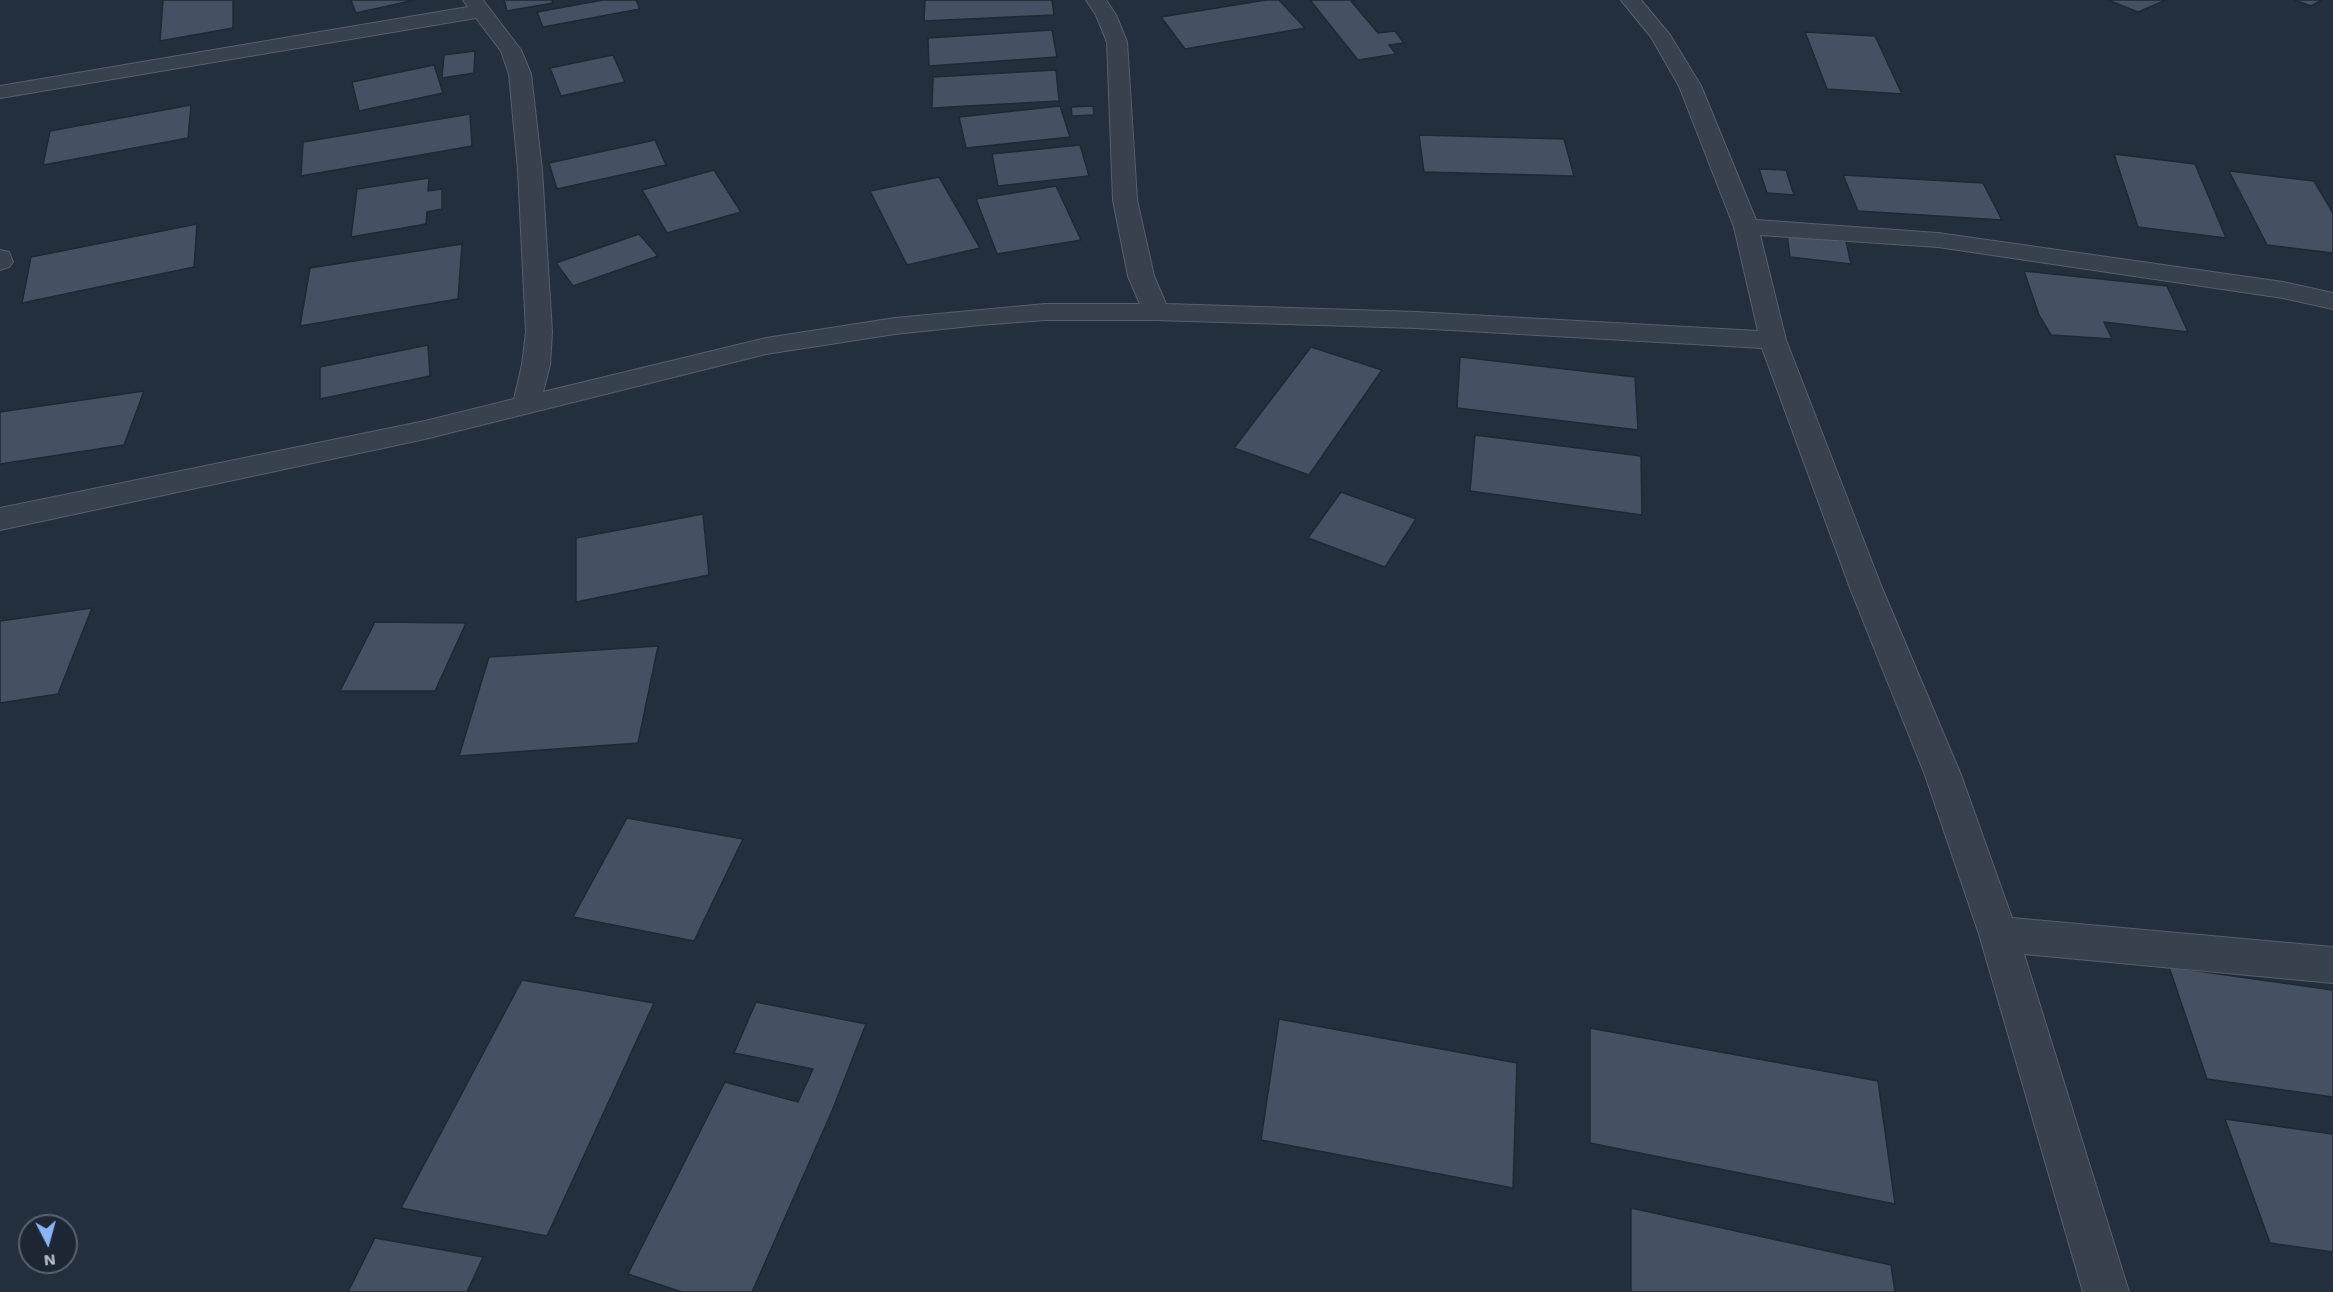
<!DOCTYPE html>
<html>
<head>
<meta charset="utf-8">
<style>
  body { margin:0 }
  #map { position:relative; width:2333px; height:1292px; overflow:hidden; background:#242f3e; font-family:"Work Sans",sans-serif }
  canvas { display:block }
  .north { position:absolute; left:18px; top:1214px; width:60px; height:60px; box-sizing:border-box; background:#1d2633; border:2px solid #59626f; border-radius:50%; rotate:174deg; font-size:16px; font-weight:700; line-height:24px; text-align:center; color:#b4bcc9 }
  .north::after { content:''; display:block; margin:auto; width:21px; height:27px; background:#8ab4f8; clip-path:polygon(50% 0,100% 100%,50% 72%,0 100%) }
</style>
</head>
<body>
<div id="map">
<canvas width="2333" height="1292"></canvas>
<div class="north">N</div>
</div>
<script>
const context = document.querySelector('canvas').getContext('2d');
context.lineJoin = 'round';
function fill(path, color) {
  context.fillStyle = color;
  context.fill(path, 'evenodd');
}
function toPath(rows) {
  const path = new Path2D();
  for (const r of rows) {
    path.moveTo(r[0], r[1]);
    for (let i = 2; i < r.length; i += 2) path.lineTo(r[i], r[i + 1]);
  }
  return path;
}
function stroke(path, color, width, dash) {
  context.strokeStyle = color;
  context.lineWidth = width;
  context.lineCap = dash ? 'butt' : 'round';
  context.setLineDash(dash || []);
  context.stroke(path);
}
const building = toPath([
  [163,0,233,0,233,28,160,41,163,0],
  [351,0,415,0,356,13,351,0],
  [504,0,552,0,553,3,507,11,504,0],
  [603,0,636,0,640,9,543,27,537,12,603,0],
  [925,0,1052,0,1054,15,924,21,925,0],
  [1266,0,1279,0,1305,28,1185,49,1161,17,1266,0],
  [1310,0,1355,0,1351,1,1378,33,1395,31,1404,43,1389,45,1396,54,1358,60,1310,0],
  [2108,0,2166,0,2138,12,2108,0],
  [2294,0,2322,0,2311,6,2294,0],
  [1052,30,1057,57,929,66,928,38,1052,30],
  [1805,32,1875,36,1902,94,1827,89,1805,32],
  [475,51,474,73,442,78,444,55,475,51],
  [613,55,625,82,561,96,550,68,613,55],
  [434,65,443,93,359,111,352,82,434,65],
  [1056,70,1059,101,932,108,933,77,1056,70],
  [191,105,188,138,43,165,50,131,191,105],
  [1060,106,1070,137,966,148,959,117,1060,106],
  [1093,106,1094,115,1072,116,1071,107,1093,106],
  [470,114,472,146,301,176,303,142,470,114],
  [1419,135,1564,139,1574,176,1424,172,1419,135],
  [655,140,666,165,557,189,549,163,655,140],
  [1080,145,1089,176,998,186,992,154,1080,145],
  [2114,154,2195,164,2226,238,2138,227,2114,154],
  [1759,169,1786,170,1794,195,1767,193,1759,169],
  [714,170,741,212,667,233,642,190,714,170],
  [2229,171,2314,181,2333,213,2333,253,2267,245,2229,171],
  [1843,175,1983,183,2002,220,1858,211,1843,175],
  [939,177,980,248,907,265,870,191,939,177],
  [429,178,428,191,442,189,442,209,427,212,426,224,351,237,357,189,429,178],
  [1056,186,1081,240,997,254,976,199,1056,186],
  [197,224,194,267,22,303,31,257,197,224],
  [639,234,658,256,573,286,556,263,639,234],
  [1787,235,1846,241,1851,264,1790,257,1787,235],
  [462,244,458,299,300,326,310,268,462,244],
  [2024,271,2167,286,2188,332,2104,322,2112,339,2051,335,2039,315,2024,271],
  [428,345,430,376,320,399,320,367,428,345],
  [1311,347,1382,370,1309,475,1234,448,1311,347],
  [1460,357,1635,377,1638,430,1457,408,1460,357],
  [144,391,124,445,0,464,0,412,144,391],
  [1475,435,1641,456,1642,515,1470,491,1475,435],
  [1341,492,1416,519,1385,567,1308,538,1341,492],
  [703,514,709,575,576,602,576,538,703,514],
  [92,608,58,694,0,703,0,621,92,608],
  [375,622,466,623,435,691,340,691,375,622],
  [658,646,638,743,459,756,489,657,658,646],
  [627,818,743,839,694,941,573,917,627,818],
  [2169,967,2333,990,2333,1097,2207,1079,2169,967],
  [522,980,654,1003,547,1236,401,1208,522,980],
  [756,1002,866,1024,832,1111,752,1292,682,1292,628,1274,725,1082,798,1102,813,1069,734,1053,756,1002],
  [1279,1019,1517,1063,1513,1188,1261,1140,1279,1019],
  [1590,1028,1878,1081,1895,1204,1590,1143,1590,1028],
  [2225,1119,2333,1134,2333,1252,2270,1243,2225,1119],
  [1631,1208,1891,1265,1895,1292,1631,1292,1631,1208],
  [375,1238,483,1257,467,1292,348,1292,375,1238]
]);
fill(building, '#455162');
stroke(building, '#1f2835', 1.5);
const street = toPath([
  [463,0,483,0,521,50,531,74,542,170,552,332,550,365,543,392,766,338,895,318,1045,304,1140,304,1128,276,1113,200,1107,42,1096,15,1086,0,1106,0,1116,15,1127,42,1137,200,1154,276,1166,304,1416,312,1758,331,1734,227,1679,86,1651,37,1621,0,1641,0,1670,35,1701,86,1756,220,1938,233,2283,282,2333,293,2333,309,2283,298,1938,247,1760,235,1786,340,1882,588,1961,775,2012,918,2333,947,2333,983,2024,954,2129,1292,2083,1292,1979,934,1925,775,1850,588,1762,348,1416,328,1156,320,1045,320,980,325,895,334,766,354,425,439,0,530,0,508,425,421,514,399,522,365,526,332,518,170,509,74,501,51,476,18,0,98,0,86,468,7,463,0],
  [0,250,9,252,13,262,9,267,0,270,0,250]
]);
stroke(street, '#565f6c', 2);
fill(street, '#38414e');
</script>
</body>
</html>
